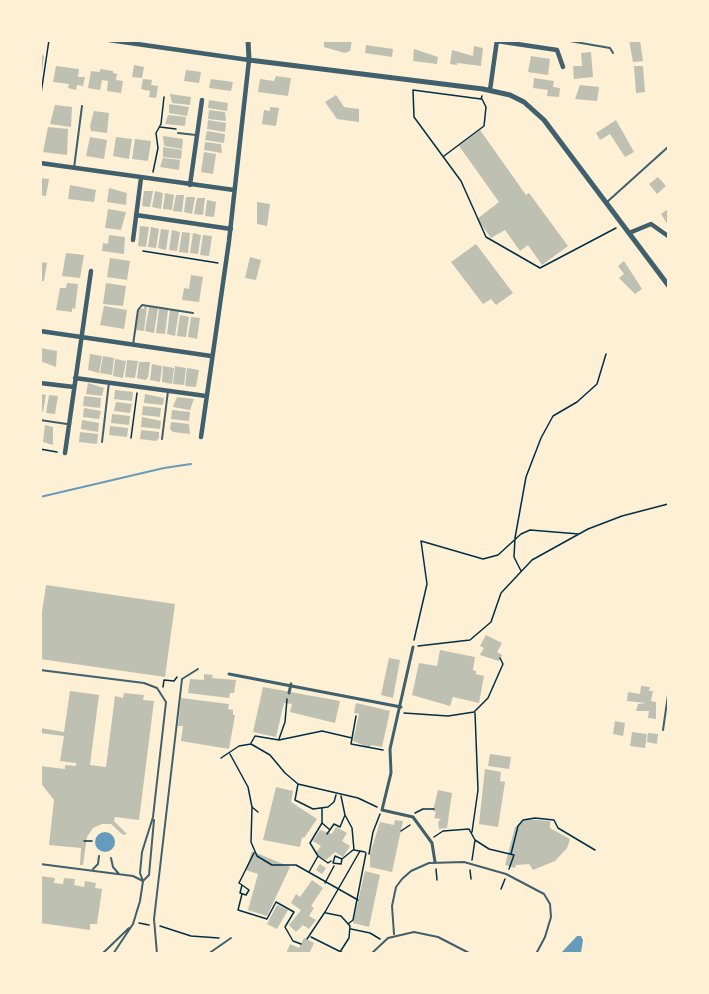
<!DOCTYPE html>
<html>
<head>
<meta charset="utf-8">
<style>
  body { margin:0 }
  #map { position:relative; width:709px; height:994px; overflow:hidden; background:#fdf0d5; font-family:"Varela Round",sans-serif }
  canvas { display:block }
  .frame { position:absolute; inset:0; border:42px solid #fdf0d5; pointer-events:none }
</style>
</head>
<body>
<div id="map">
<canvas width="709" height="994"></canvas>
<div class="frame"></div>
</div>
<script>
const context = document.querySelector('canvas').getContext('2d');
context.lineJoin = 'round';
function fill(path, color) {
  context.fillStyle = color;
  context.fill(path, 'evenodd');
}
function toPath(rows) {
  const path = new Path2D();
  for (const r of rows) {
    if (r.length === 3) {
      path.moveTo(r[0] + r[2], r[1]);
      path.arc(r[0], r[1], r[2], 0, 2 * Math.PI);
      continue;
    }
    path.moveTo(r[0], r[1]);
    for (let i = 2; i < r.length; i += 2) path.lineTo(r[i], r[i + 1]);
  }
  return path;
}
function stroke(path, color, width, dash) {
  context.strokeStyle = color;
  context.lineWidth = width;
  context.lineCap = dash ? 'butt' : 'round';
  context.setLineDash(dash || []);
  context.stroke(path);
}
fill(toPath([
  [105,842,10],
  [577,936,581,936,583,940,581,953,561,953]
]), '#669bbc');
stroke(toPath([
  [40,497,164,468,191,464]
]), '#669bbc', 2);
fill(toPath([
  [324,40,352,40,350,51,345,53,324,47],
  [629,40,640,40,643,61,633,62],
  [366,45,393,49,392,57,365,53],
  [474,46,483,48,481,66,457,63,457,65,450,64,452,50,473,56],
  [414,49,438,57,437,64,413,61],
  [591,52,593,77,574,79,573,66,582,66,581,53],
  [40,53,44,56,42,74,40,74],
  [531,56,550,59,548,75,528,72],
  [134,65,144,67,142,78,132,77],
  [56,66,79,69,78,77,85,77,83,86,77,85,76,90,68,88,69,84,53,82],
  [634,66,643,66,645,92,636,93],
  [100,69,113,71,113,73,117,74,116,80,123,81,121,93,107,91,108,81,102,80,100,90,88,88,91,71,100,72],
  [186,70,201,72,199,83,184,81],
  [276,76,291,78,288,96,258,92,260,79,274,81],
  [534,78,554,81,553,87,560,88,559,97,547,96,548,90,533,88],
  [143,79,152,80,151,85,158,86,156,98,149,97,150,91,141,89],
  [211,79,233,82,231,91,209,88],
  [580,85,599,87,597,101,575,99],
  [170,94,191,97,190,105,172,103],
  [336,95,344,107,359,109,359,122,337,119,325,102],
  [209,100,228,103,227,111,208,108],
  [169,104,189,107,187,116,169,113],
  [55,105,72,107,71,127,50,124],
  [270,107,279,108,276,126,262,124,264,110,270,111],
  [209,110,225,112,226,121,208,119],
  [94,111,109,113,107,133,91,131,90,126],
  [168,115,186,117,185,126,165,124],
  [208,120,226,123,225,132,207,129],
  [616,120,634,152,625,157,610,134,600,140,596,133],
  [48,127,68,129,67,155,43,152],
  [480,130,526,195,529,193,568,246,542,265,528,245,520,251,505,230,491,238,477,219,499,202,459,146],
  [207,131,225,134,224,143,205,140],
  [163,136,183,139,182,149,164,146],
  [90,137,107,140,104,159,86,156],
  [116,137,132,139,129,159,113,156],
  [135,139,151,141,148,161,132,159],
  [205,142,221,144,222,153,204,150],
  [163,147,182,150,181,159,163,157],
  [204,152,216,154,213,174,201,172],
  [163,158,180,160,179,170,160,167],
  [658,177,666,186,657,194,649,184],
  [40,178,49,179,46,196,40,195],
  [70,185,96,190,94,202,68,199],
  [109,188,127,193,126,205,107,202],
  [144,191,153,191,150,207,142,206],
  [155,191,163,193,161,209,152,207],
  [165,193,174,195,172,210,163,209],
  [176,195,184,195,182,212,173,211],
  [186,197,195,197,192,214,184,212],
  [197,198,205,198,203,215,194,214],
  [207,200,216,202,214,217,205,216],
  [257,202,270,204,267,226,257,224],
  [108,209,126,212,121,230,105,228],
  [668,209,668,225,661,214],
  [140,226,149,227,146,247,138,246],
  [151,227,159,229,156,248,148,247],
  [161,229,169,230,166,250,158,248],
  [172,230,180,232,177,251,169,250],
  [182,232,190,233,188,253,179,252],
  [193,233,201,235,198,254,190,253],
  [109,235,125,237,124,254,102,251,103,243,108,244],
  [203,235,212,236,209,256,200,255],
  [476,244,513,293,496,305,491,299,483,304,451,262],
  [66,253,84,255,80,278,62,276],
  [250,257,261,260,256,280,245,278],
  [110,258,130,261,127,280,107,277],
  [624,261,642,289,635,294,619,278,624,274,618,266],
  [40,262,47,263,44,281,40,281],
  [191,275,203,277,199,302,182,300,184,288,189,289],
  [67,283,78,284,75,309,72,308,72,312,56,310,60,288,66,288],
  [106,283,126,286,123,306,103,304],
  [104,306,127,310,124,329,100,325],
  [144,306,147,307,144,331,136,330,139,308,144,309],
  [149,307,158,308,154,333,145,331],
  [159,309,168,310,165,334,156,333],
  [170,310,179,311,175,336,167,334],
  [180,315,189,317,186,337,177,336],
  [191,317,200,318,197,339,188,337],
  [40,348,57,351,56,367,40,361],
  [90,354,102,356,99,373,88,370],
  [103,356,114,358,112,375,100,373],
  [115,359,126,361,123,378,113,376],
  [127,360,138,361,135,378,125,377],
  [139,362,150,362,148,378,145,380,137,378],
  [152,364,162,366,160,382,150,380],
  [163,366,174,368,172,384,162,382],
  [175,366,186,368,184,385,173,384],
  [187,368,199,370,196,387,185,386],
  [88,383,104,388,102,396,86,394],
  [115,390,133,392,132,401,114,399],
  [40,394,46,395,43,412,40,411],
  [145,394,164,398,163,405,144,403],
  [49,395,58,396,55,414,46,413],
  [84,396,101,398,100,408,83,406],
  [177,397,194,399,190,410,173,407],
  [116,402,132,404,130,413,114,411],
  [143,406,161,408,160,417,142,415],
  [84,408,101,411,99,419,83,417],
  [172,410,190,412,189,421,171,419],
  [112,414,130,416,129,425,111,423],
  [142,417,161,421,160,429,141,427],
  [82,420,99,423,98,432,81,429],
  [171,422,189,424,190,434,173,432,170,429],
  [45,425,53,427,53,445,43,442],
  [110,426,128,428,127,437,109,435],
  [141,430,159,432,159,438,156,441,140,439],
  [80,432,98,434,97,444,79,442],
  [46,585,175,604,165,677,40,659,40,626],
  [486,635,502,643,497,652,502,655,499,661,480,655,484,648,480,646],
  [440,650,475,657,473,670,476,671,476,674,484,676,479,703,453,697,450,706,412,695,419,663,437,666],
  [389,658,400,660,393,698,381,695],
  [204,674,213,675,212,678,236,680,234,693,230,693,229,698,188,693,190,679,204,680],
  [641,686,650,687,649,691,653,691,651,701,656,702,656,719,648,718,649,711,636,711,638,704,646,703,627,701,628,692,640,694],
  [263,687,340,701,335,723,290,712,292,704,284,703,276,737,253,732],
  [70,691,99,695,90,765,106,767,115,696,123,698,124,693,144,695,143,700,154,701,139,820,115,817,114,821,127,834,123,835,111,824,102,824,93,828,87,837,83,865,80,865,81,848,49,845,54,800,40,782,40,766,65,769,65,765,76,766,76,763,60,761,64,736,40,733,40,728,64,732],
  [181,698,229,704,228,709,233,710,233,715,235,715,229,749,181,741,183,726,178,726],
  [356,703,390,711,382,747,371,745,370,748,353,741,359,714,354,713],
  [615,721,625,723,623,736,613,734],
  [632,732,647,734,645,748,630,746],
  [648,733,658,734,657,744,647,742],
  [490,754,511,757,509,769,488,766],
  [485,769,501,772,500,781,505,782,498,827,479,824],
  [276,787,293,791,291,802,317,819,304,838,302,837,300,847,263,840],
  [438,790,452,793,447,828,439,829,438,822,441,819,434,818,436,812,433,811],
  [526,819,550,821,550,828,570,839,567,848,555,861,533,870,529,864,516,865,515,868,505,865,515,827],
  [395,820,403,821,392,872,370,867,370,854,380,822,394,825],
  [336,827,347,833,342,841,350,846,343,857,335,852,326,860,315,854,321,846,313,841,320,830,332,834],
  [252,851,290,867,267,916,248,910,258,874,246,870],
  [320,864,326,868,322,874,316,870],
  [365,871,380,875,369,927,353,923],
  [40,876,55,878,54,883,63,884,64,878,75,879,74,885,84,887,85,881,96,883,95,888,102,889,97,924,90,924,90,930,40,923],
  [312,880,323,888,311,906,314,908,309,916,316,920,309,929,303,925,296,932,289,925,301,910,291,903,296,894,300,897],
  [277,905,288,910,277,929,267,924],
  [304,938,314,943,309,954,286,954,290,944,299,948]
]), '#bec0b2');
stroke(toPath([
  [482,96,481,99,413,90,414,117,461,181,486,237,540,268,616,228],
  [40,100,49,40],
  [160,127,176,129],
  [444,156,484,126,486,107,482,99],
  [153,172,158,148,156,133,161,124,164,97],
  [143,251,218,263],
  [131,438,137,393],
  [40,449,57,452],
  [521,571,514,557,515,538,526,477,541,438,553,416,577,402,597,384,606,354],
  [414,640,427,584,421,541,483,559,498,555,521,534,530,530,579,534],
  [418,646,470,640,491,622,501,593,532,560,588,529,622,516,668,504],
  [163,687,164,680,174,681,177,677],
  [404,713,448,716,474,712,488,698,503,664,500,658],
  [356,716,351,744,383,750],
  [279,739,285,722,287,699],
  [251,743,255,736,279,740,322,731,352,738],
  [230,754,248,787,252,807,258,812],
  [221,758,239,746,251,744,270,755,285,773,298,784,358,798,377,807],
  [298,784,295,800,313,809,328,807,334,802,336,795],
  [341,796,345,815,352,828,354,850,365,852],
  [252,807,251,842,257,856,272,865,296,865,358,900],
  [322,809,322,823,329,829],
  [415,813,423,809,434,809],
  [401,831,410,825],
  [472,832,478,790,475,713],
  [327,834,334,824,340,827,345,815],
  [434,837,443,831,469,829,475,840,472,860],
  [475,840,489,849,514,855,509,869],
  [84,841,92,841],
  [369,854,373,832,380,814],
  [511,854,518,826,523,820,535,818,554,820,558,828,595,850],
  [318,856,310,843,322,823],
  [342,859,335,856,333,863,341,864,342,859,353,850],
  [436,869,437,880],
  [470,870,471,879],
  [309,872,318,856,328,863,331,861],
  [325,883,334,866],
  [242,885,249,890,246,895,240,893,242,885,239,883,254,853],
  [501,889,505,879],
  [242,894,238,910,267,919,276,902,294,912,285,927,293,941,301,944],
  [326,913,341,916,350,926,349,938,340,952],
  [139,923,149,925],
  [348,924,353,920,366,853],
  [160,926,191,936,219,938],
  [351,929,370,933,380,939],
  [311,937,345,954],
  [307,939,325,912,360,851]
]), '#003049', 1.5);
stroke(toPath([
  [564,40,610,48,613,53],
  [178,133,196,135],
  [74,168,82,106],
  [607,202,668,147],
  [133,345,138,310,142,305,193,313],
  [40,420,67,424],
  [162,439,168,391],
  [102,442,109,382],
  [40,670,144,683,157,688,166,702,153,817,142,852,140,873,143,881,140,901,133,924,113,954],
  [663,730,668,695],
  [111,858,113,867,119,874],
  [40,864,133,876,143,881],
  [93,869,98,864,99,856],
  [143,881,149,875,154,820],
  [394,934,392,906,396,887,402,879,411,871,429,863,464,862,506,874,544,894,550,904,551,917,545,937,536,954],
  [102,954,129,928],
  [157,954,154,919,182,679,198,669],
  [208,954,231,938],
  [371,954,388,938,414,932,438,937,471,954],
  [413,954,415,954]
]), '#3f606c', 2);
stroke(toPath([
  [413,647,390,749,391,773,382,810,413,817,432,843,435,862],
  [229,674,401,707],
  [289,693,291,684]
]), '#3f606c', 3);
stroke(toPath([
  [109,40,249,60,229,241,201,437],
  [497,41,557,50,563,67],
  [490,90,497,40],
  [40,163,234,190],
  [190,185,202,100],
  [136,215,231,229],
  [629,233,651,224,668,236],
  [133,240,141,178],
  [40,331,211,356],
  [75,378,206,396],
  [40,383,74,387],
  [65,453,91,271]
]), '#3f606c', 4.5);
stroke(toPath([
  [248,40,249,60,483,89,510,95,524,102,544,120,668,285]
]), '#3f606c', 5);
</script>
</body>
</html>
